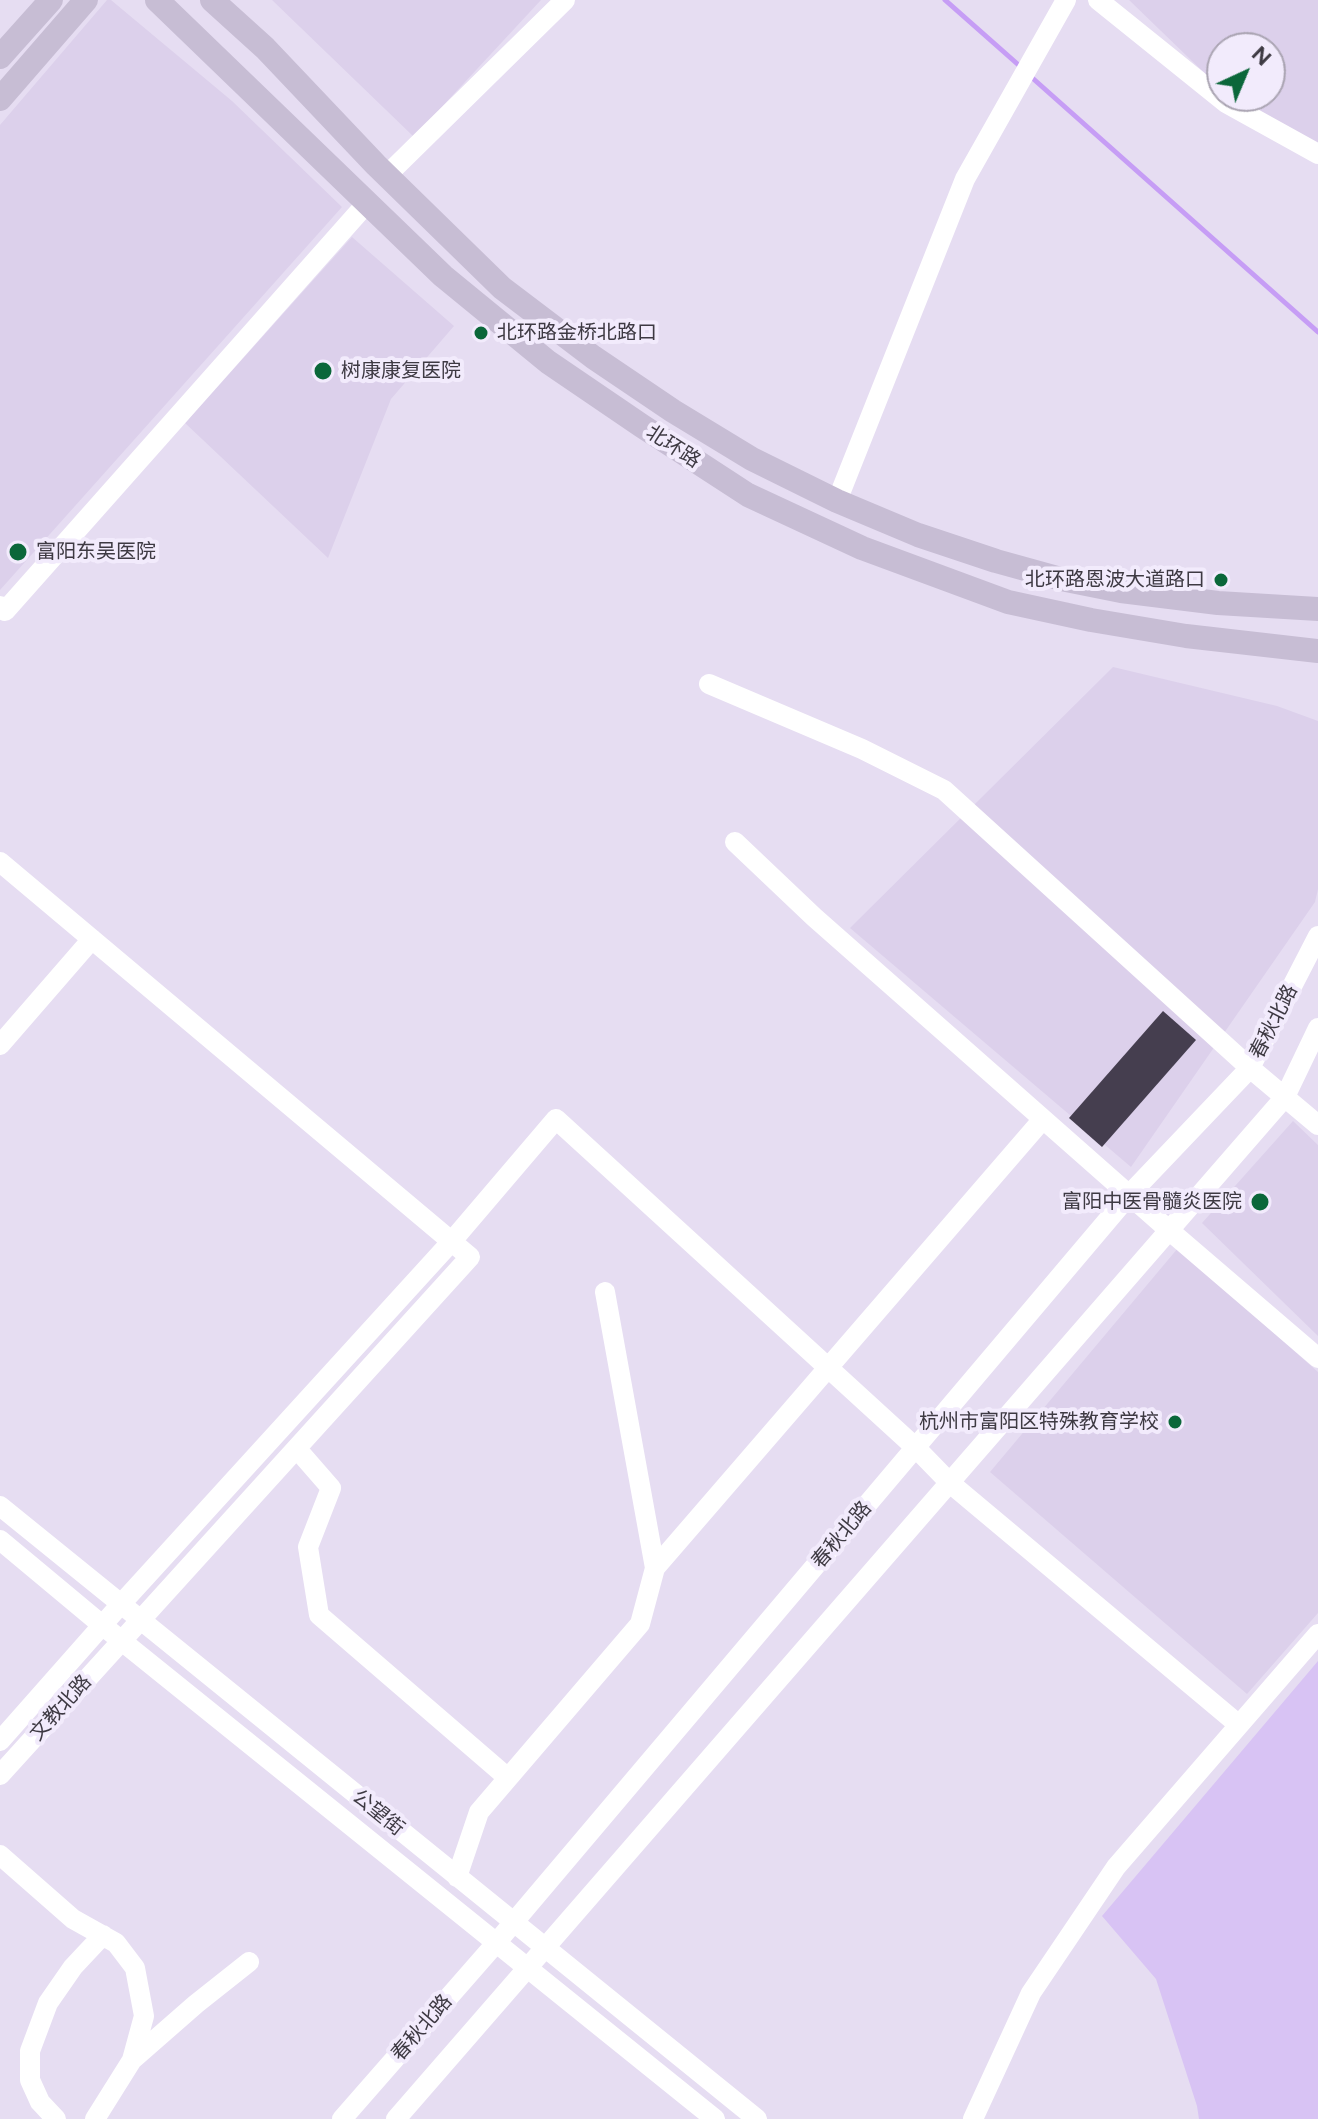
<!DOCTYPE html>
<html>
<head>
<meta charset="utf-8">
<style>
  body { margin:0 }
  #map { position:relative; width:1318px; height:2119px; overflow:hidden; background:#e6ddf2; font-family:Figtree,sans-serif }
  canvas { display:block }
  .north { position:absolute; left:1206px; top:32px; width:80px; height:80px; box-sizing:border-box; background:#f2ebfc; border:2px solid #aaa4b2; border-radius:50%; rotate:44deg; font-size:22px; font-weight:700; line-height:32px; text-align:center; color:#3e3a43 }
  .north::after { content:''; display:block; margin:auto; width:28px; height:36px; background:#0b673a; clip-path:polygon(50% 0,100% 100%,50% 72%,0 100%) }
</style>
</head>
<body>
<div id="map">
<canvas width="1318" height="2119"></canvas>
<div class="north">N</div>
</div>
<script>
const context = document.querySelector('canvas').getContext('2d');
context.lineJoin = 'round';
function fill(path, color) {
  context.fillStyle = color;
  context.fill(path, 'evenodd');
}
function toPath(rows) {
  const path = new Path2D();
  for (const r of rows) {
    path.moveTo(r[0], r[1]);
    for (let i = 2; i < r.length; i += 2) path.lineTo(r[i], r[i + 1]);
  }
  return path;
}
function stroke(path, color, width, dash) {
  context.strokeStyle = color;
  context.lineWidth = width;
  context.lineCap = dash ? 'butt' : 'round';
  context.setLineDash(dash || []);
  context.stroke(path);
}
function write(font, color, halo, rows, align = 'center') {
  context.font = font + ' Figtree,"Noto Sans SC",sans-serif';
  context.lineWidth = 8;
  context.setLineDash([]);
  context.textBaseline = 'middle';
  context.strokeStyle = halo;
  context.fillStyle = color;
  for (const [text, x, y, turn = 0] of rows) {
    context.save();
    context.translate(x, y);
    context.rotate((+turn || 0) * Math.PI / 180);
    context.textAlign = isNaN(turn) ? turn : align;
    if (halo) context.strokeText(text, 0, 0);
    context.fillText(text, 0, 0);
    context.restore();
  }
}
fill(toPath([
  [107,0,111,0,232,101,342,207,0,590,0,125],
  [272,0,541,0,414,137],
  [1129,0,1318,0,1318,154,1228,96,1270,96,1270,48,1222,48,1222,90],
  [352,237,454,326,391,399,328,558,185,423],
  [1113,667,1277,706,1318,721,1318,889,1315,902,1131,1167,850,928],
  [1293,1121,1318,1145,1318,1336,1202,1223],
  [1178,1248,1318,1372,1318,1613,1247,1694,990,1472]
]), '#dcd0eb');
fill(toPath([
  [1318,1661,1318,2119,1199,2119,1197,2106,1156,1979,1102,1916]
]), '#d8c3f4');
stroke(toPath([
  [945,0,1022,68],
  [1029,75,1318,332]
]), '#c69df5', 5);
fill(toPath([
  [1163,1011,1196,1040,1102,1147,1069,1118]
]), '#453e4f');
stroke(toPath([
  [1098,0,1226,103,1318,154],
  [387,175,565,0],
  [837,501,965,179,1066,0],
  [0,606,5,611,367,203],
  [709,684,862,749,944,790,1250,1068,1318,1125],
  [735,842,814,917,1170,1231,1318,1358],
  [0,862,470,1257,0,1775],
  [0,1045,92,939],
  [605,1292,655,1568],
  [297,1449,331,1488,308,1547,319,1615,508,1778],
  [0,1506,757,2119],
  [0,1540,102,1625,715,2119],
  [0,1741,121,1604,452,1241,556,1119,916,1448,950,1483,1239,1725],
  [0,1855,73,1919,116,1943,135,1968,144,2016,132,2060,95,2119],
  [457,1877,479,1812,640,1624,655,1568,1043,1119],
  [132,2060,196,2004,249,1962],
  [56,2119,40,2102,30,2080,30,2051,48,2003,73,1967,103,1935],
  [342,2119,497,1942,1129,1195,1250,1068,1318,936],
  [396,2119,1285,1097,1318,1028],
  [973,2119,1031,1993,1116,1867,1318,1634]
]), '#fff', 20);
stroke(toPath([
  [157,0,443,276,548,362,642,426,748,495,862,548,1008,602,1091,620,1186,636,1318,651],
  [212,0,265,48,376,165,502,288,593,357,673,411,752,459,837,501,918,535,996,561,1061,579,1121,591,1218,603,1318,609],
  [0,57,51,0],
  [0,99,86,0]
]), '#c7bdd4', 24);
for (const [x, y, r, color] of [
  [481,333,8,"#0b673a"],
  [323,371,10,"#0b673a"],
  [18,552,10,"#0b673a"],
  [1221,580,8,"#0b673a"],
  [1260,1202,10,"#0b673a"],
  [1175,1422,8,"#0b673a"]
]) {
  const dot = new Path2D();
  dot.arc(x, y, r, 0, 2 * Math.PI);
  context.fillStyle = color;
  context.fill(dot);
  stroke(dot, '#f2ebfc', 3);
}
write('20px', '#3e3a43', '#f2ebfc', [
  ["北环路金桥北路口",497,333],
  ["树康康复医院",341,371],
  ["富阳东吴医院",36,552],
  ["北环路恩波大道路口",1205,580,"right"],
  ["富阳中医骨髓炎医院",1242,1202,"right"],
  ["杭州市富阳区特殊教育学校",1159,1422,"right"]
], 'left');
write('20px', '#3e3a43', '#f2ebfc', [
  ["北环路",673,447,33],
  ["春秋北路",1274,1022,-63],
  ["春秋北路",842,1535,-50],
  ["文教北路",61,1708,-48],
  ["公望街",378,1813,39],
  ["春秋北路",422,2028,-49]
]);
</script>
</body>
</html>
